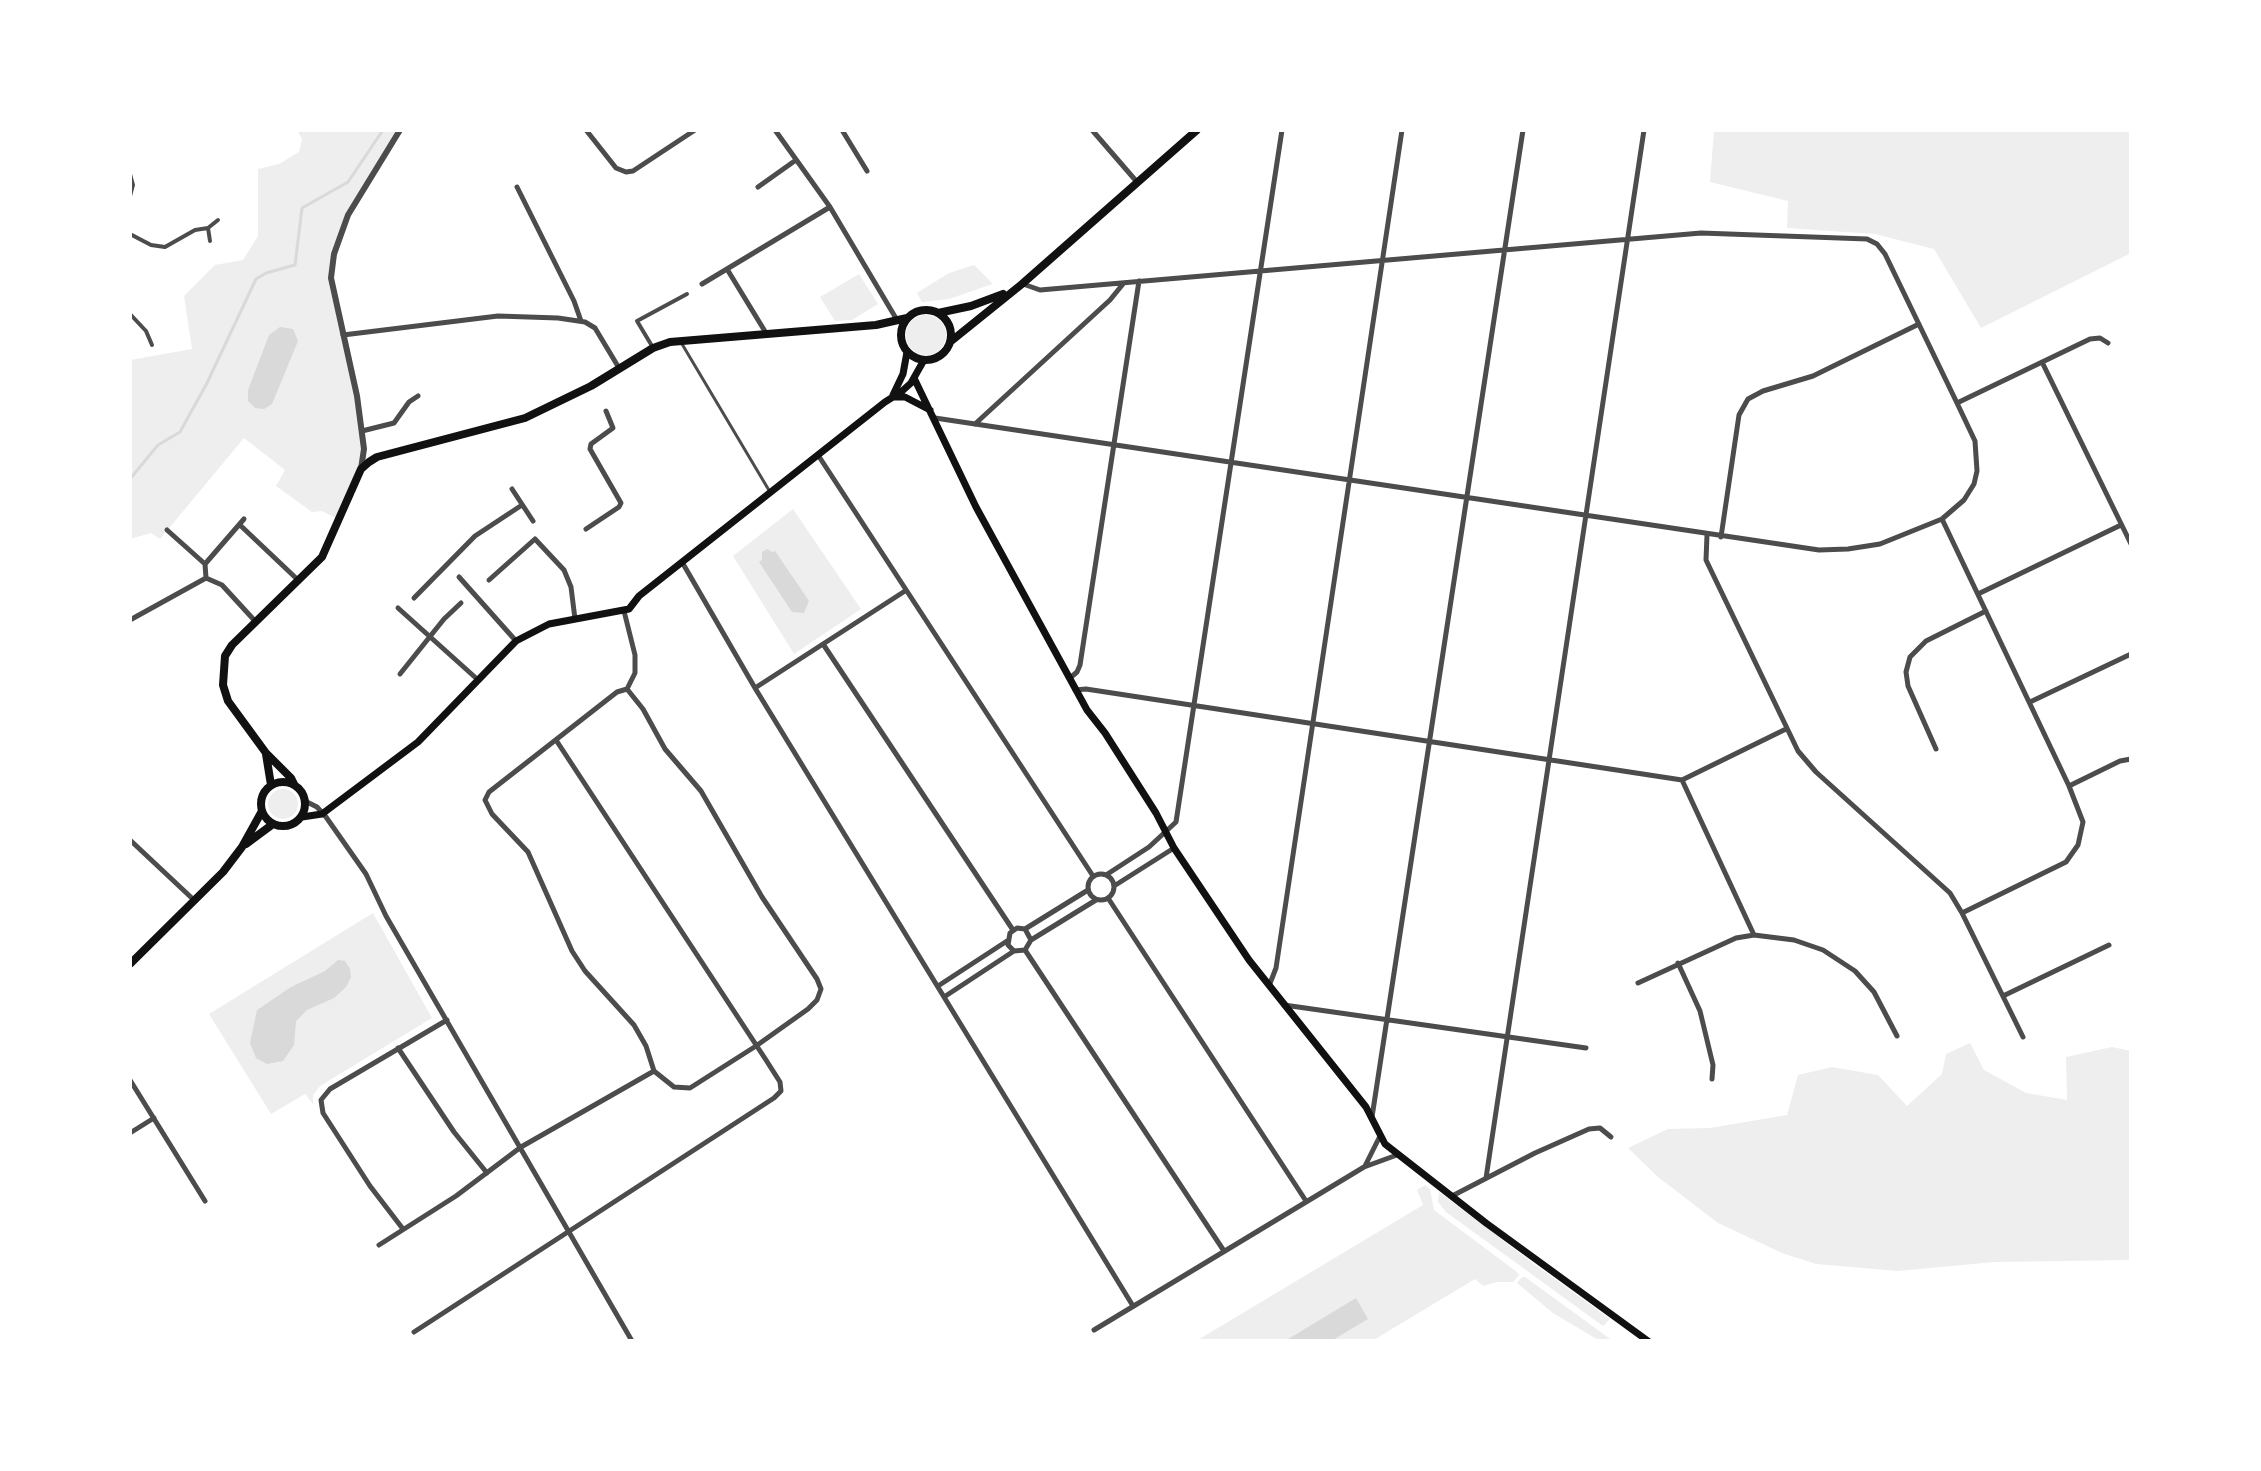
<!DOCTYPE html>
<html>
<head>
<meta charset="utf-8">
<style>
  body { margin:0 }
  #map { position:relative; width:2261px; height:1471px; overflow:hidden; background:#fff; font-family:"Open Sans",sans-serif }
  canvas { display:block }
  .frame { position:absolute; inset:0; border:132px solid #fff; pointer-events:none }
</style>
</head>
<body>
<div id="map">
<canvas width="2261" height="1471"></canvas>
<div class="frame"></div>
</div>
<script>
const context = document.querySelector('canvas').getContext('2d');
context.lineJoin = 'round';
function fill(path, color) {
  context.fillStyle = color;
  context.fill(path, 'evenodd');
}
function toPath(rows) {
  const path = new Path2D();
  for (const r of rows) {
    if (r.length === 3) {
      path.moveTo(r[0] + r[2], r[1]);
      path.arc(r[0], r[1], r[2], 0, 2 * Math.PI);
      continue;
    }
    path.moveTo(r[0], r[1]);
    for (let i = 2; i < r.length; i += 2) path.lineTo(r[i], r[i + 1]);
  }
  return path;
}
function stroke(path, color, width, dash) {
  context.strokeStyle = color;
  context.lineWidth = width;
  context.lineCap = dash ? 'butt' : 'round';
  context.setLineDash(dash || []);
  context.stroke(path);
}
fill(toPath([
  [297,130,400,130,348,215,331,278,364,449,342,516,334,517,322,511,312,512,276,486,285,470,244,438,160,539,151,533,130,539,130,360,192,349,184,296,215,265,243,260,258,236,258,169,279,164,299,152,302,139],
  [1714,130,2131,130,2131,253,1981,328,1934,249,1875,234,1787,228,1788,201,1710,182],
  [974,265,993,284,949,299,922,302,917,293,949,273],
  [859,274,878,304,852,320,835,321,820,297],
  [926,335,20],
  [793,509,861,609,794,654,733,556],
  [283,804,15],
  [373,913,432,1018,320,1086,313,1095,313,1104,305,1094,271,1114,209,1014],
  [1970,1043,1984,1070,2026,1093,2067,1100,2066,1057,2112,1047,2131,1051,2131,1260,1994,1262,1898,1271,1816,1264,1782,1253,1718,1223,1658,1177,1628,1148,1668,1129,1710,1128,1787,1115,1798,1075,1832,1067,1878,1075,1907,1106,1942,1074,1946,1054],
  [1425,1185,1430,1189,1434,1210,1517,1272,1519,1275,1513,1282,1497,1282,1483,1286,1475,1279,1372,1341,1196,1341,1423,1205,1417,1190],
  [1439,1192,1534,1264,1610,1319,1603,1326,1446,1212,1438,1202],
  [1522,1277,1525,1277,1613,1341,1600,1341,1553,1313,1517,1283]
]), '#eee');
fill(toPath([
  [280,327,293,329,298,341,272,404,264,409,255,408,248,401,248,390,269,335],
  [767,549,772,552,775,551,809,601,804,613,792,612,759,562,762,560,762,552],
  [338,960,345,961,350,969,351,977,346,987,334,998,307,1010,296,1021,294,1045,283,1061,267,1064,256,1058,250,1043,257,1010,291,987,325,971],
  [1356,1298,1368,1319,1331,1341,1285,1341]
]), '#d9d9d9');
stroke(toPath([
  [130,479,158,445,180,432,207,383,256,279,266,273,295,265,302,208,348,182,383,130]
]), '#d9d9d9', 3);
stroke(toPath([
  [682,344,770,492]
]), '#4c4c4c', 3);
stroke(toPath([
  [130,174,133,185,130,196],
  [130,234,151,245,165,247,195,230,208,228],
  [210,241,208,228,218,220],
  [130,314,146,331,152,345],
  [652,346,637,321,687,294]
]), '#4c4c4c', 4);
stroke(toPath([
  [586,130,616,168,626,172,633,171,695,130],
  [775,130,830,207,897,320],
  [842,130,867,171],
  [1092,130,1137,182],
  [517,187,574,301,581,321],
  [758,187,796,160],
  [727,269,766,333],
  [702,284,830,207],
  [343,335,498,316,558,318,585,322,595,328,619,368],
  [2042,362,2131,544],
  [1957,403,2090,339,2100,338,2108,343],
  [935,418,1819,550,1848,549,1880,544,1942,519,1964,500,1974,484,1977,471,1975,441,1957,403,1885,254,1877,244,1867,239,1701,233,1040,290,1023,284],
  [975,424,1110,300,1123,284],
  [362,431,394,423,409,402,418,396],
  [818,455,1093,876],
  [512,489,533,521],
  [1942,519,2069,786,2083,822,2078,845,2066,862,1962,913],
  [241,526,298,580],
  [586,529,619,507,621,503,590,449,591,444,613,428,606,411],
  [167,530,205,564],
  [1707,535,1706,560,1798,751,1816,772,1950,893,1962,913,2023,1037],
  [1721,537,1739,415,1748,399,1763,391,1813,376,1919,324],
  [682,562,755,688,1133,1306],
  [459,577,516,641],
  [206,578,205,564,244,519],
  [489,580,535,539,564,570,571,587,575,619],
  [1978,594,2121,525],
  [414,598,475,536,522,505],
  [398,608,477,679],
  [130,620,206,578,222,585,255,621],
  [823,644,1013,930],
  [400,674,444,619,461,603],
  [1070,678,1077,672,1080,665,1139,281],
  [755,688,905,591],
  [627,689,643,709,665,749,701,791,762,897,817,979,821,989,817,1000,808,1009,756,1046,690,1088,674,1087,654,1071],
  [1075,690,1086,689,1682,780,1786,729],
  [2030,702,2131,654],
  [1936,749,1908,686,1906,672,1910,657,1926,641,1986,611],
  [1682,780,1754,935],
  [2069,786,2120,761,2131,759],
  [305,801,317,807,326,817,366,874,386,916,632,1341],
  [130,840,195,901],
  [1101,887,13],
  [1106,875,1149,847,1176,822,1282,130],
  [1114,886,1174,848],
  [1108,898,1306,1201],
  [1025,929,1088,890],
  [1031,940,1096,900],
  [1025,950,1224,1251],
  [1678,963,1700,1011,1713,1065,1712,1079],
  [1638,983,1736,938,1754,935,1794,940,1823,950,1855,971,1874,992,1897,1036],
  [938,986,1007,941],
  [1269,986,1276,968,1402,130],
  [2003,996,2109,945],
  [944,997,1014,951,1025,950,1031,940,1025,929,1017,928,1010,933,1008,945,1014,951],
  [1284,1005,1586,1048],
  [398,1048,454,1132,487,1173],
  [130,1080,205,1201],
  [1372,1117,1523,130],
  [130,1133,154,1118],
  [1365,1166,1380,1136],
  [1486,1178,1644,130],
  [1452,1196,1535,1153,1589,1129,1600,1128,1611,1137],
  [403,1229,370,1186,323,1113,321,1100,330,1089,447,1020],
  [379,1245,456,1196,521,1147,654,1071,646,1046,634,1025,585,971,572,951,528,852,492,814,485,800,489,792,617,692,627,689,635,673,635,655,624,611],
  [1094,1330,1364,1167,1397,1155],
  [414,1332,774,1098,781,1091,780,1082,766,1060,556,740]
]), '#4c4c4c', 5);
stroke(toPath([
  [361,469,364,449,357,396,331,278,334,254,348,215,400,130]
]), '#4c4c4c', 6);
stroke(toPath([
  [914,378,976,507,1087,710,1105,733,1156,813,1174,848,1249,960,1366,1107,1385,1144,1486,1223,1648,1341],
  [893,395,903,374,907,352],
  [894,397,905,397,930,410],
  [302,817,322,814,418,742,516,641,549,624,629,609,639,596,885,402,901,392,911,383,924,360]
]), '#111', 7);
stroke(toPath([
  [926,335,25],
  [938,313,971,306,1003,294],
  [950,342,1022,284,1197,130],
  [266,754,271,785],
  [283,804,22],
  [294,784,291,778,266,753,228,701,223,685,225,656,232,645,322,557,361,469,369,462,377,457,525,418,591,386,653,348,670,342,876,325,907,318],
  [246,844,273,824],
  [130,964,223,872,242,847,262,811]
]), '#111', 8);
</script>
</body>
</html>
